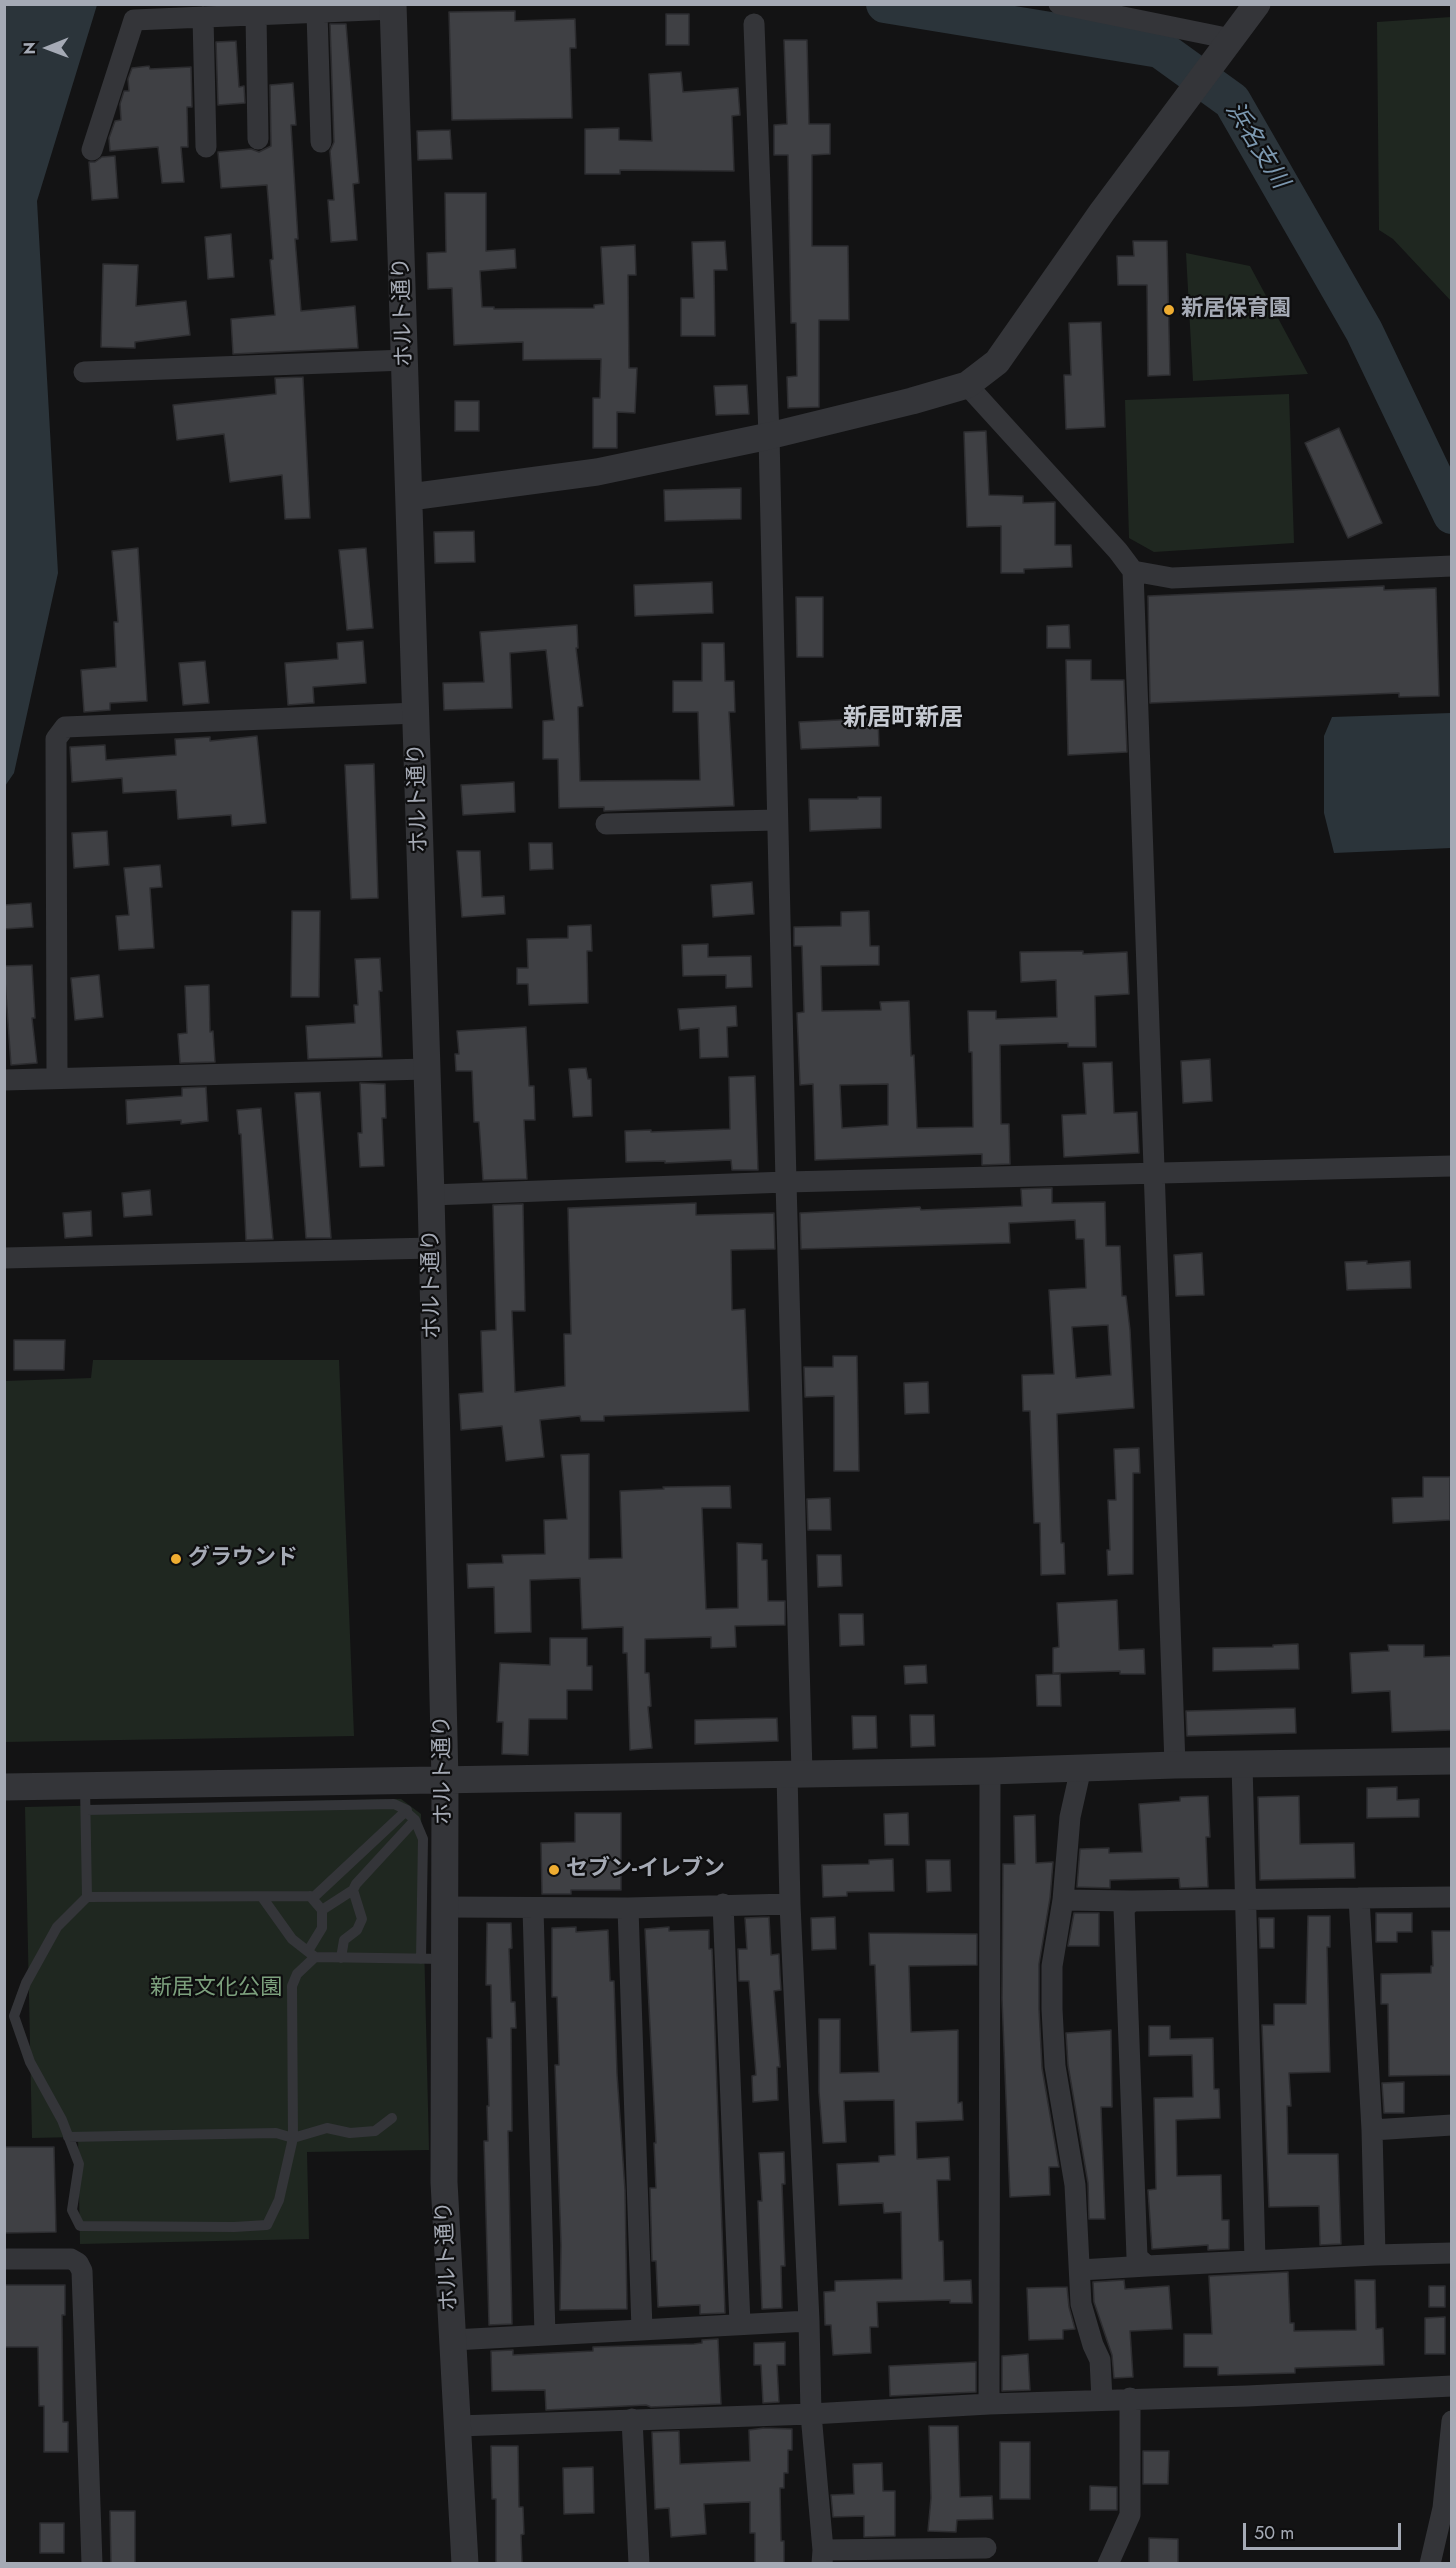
<!DOCTYPE html>
<html>
<head>
<meta charset="utf-8">
<style>
  body { margin:0 }
  #map { position:relative; width:1456px; height:2568px; overflow:hidden; background:#131314; font-family:Jost,sans-serif }
  canvas { display:block }
  .frame { position:absolute; inset:0; border:6px solid #a5aab5; pointer-events:none }
  .north { position:absolute; left:18px; top:18px; width:60px; height:60px; -webkit-text-stroke:4px #0e0e0f; paint-order:stroke; rotate:269deg; font-size:16px; font-weight:700; line-height:24px; text-align:center; color:#a5aab5 }
  .north::after { content:''; display:block; margin:auto; width:21px; height:27px; background:#a5aab5; clip-path:polygon(50% 0,100% 100%,50% 72%,0 100%) }
  .scale { position:absolute; left:1243px; top:2523px; width:158px; height:27px; box-sizing:border-box; border:3px solid #a5aab5; border-top:0; padding-left:8px; font-size:18px; line-height:21px; white-space:nowrap; color:#a5aab5; -webkit-text-stroke:4px #0e0e0f; paint-order:stroke }
</style>
</head>
<body>
<div id="map">
<canvas width="1456" height="2568"></canvas>
<div class="frame"></div>
<div class="north">N</div>
<div class="scale">50 m</div>
</div>
<script>
const context = document.querySelector('canvas').getContext('2d');
context.lineJoin = 'round';
function fill(path, color) {
  context.fillStyle = color;
  context.fill(path, 'evenodd');
}
function toPath(rows) {
  const path = new Path2D();
  for (const r of rows) {
    path.moveTo(r[0], r[1]);
    for (let i = 2; i < r.length; i += 2) path.lineTo(r[i], r[i + 1]);
  }
  return path;
}
function stroke(path, color, width, dash) {
  context.strokeStyle = color;
  context.lineWidth = width;
  context.lineCap = dash ? 'butt' : 'round';
  context.setLineDash(dash || []);
  context.stroke(path);
}
function write(font, color, halo, rows, align = 'center') {
  context.font = font + ' Jost,"Noto Sans JP",sans-serif';
  context.lineWidth = 4.5;
  context.setLineDash([]);
  context.textBaseline = 'middle';
  context.strokeStyle = halo;
  context.fillStyle = color;
  for (const [text, x, y, turn = 0] of rows) {
    context.save();
    context.translate(x, y);
    context.rotate((+turn || 0) * Math.PI / 180);
    context.textAlign = isNaN(turn) ? turn : align;
    if (halo) context.strokeText(text, 0, 0);
    context.fillText(text, 0, 0);
    context.restore();
  }
}
fill(toPath([
  [1451,17,1452,17,1451,301,1393,239,1379,230,1377,22],
  [1186,253,1250,266,1308,374,1193,381],
  [1289,394,1294,543,1154,552,1129,538,1125,400],
  [93,1360,339,1360,354,1736,5,1742,5,1381,91,1378],
  [401,1799,421,1814,429,2150,307,2152,309,2239,80,2244,78,2137,32,2138,25,1807]
]), '#1f2720');
fill(toPath([
  [5,4,97,5,37,201,58,573,14,773,5,786],
  [1451,713,1451,848,1334,853,1324,813,1324,736,1332,717]
]), '#2b343a');
stroke(toPath([
  [885,4,1160,49,1232,101,1364,331,1452,515]
]), '#2b343a', 38);
const building = toPath([
  [515,11,515,21,575,19,576,48,570,48,572,118,452,120,449,12,515,11],
  [666,14,689,14,689,45,666,45,666,14],
  [330,24,346,24,359,183,353,184,357,240,331,242,328,200,334,200,330,151,334,142,330,24],
  [784,40,807,40,809,124,830,124,830,154,812,155,812,246,848,246,849,320,819,320,819,407,788,408,787,377,797,376,796,323,791,323,788,155,774,155,774,125,787,124,784,40],
  [236,41,239,87,244,86,245,103,218,105,216,42,236,41],
  [149,66,150,69,191,67,192,107,187,107,188,147,181,147,184,182,162,183,158,147,110,151,109,138,115,121,121,120,120,104,124,91,129,91,128,79,132,68,149,66],
  [681,72,683,92,738,88,740,115,732,116,734,171,620,170,620,174,585,174,585,129,619,128,619,140,652,141,649,74,681,72],
  [293,83,296,125,291,125,298,239,295,239,301,311,355,306,358,348,233,354,231,319,275,315,270,260,273,259,267,185,221,188,218,152,251,149,259,152,271,146,270,85,293,83],
  [450,130,452,159,418,160,417,131,450,130],
  [115,156,118,198,92,200,89,162,95,162,102,157,115,156],
  [445,193,486,193,486,251,515,249,516,268,480,271,482,307,494,307,494,309,594,308,594,305,604,304,601,247,635,245,636,275,628,275,629,368,637,368,635,413,617,412,617,448,593,448,593,398,600,398,601,359,523,360,523,342,454,345,452,288,428,289,427,253,446,252,445,193],
  [231,234,234,277,208,279,205,237,231,234],
  [725,241,727,270,714,270,715,336,681,336,681,298,694,298,692,242,725,241],
  [1133,241,1167,241,1170,375,1148,376,1147,285,1118,285,1117,256,1134,256,1133,241],
  [103,264,138,265,136,306,186,301,190,335,135,342,135,348,101,347,103,264],
  [1101,322,1105,427,1066,429,1064,375,1071,375,1069,323,1101,322],
  [303,377,310,518,285,519,282,475,230,482,224,434,177,440,173,405,276,394,275,378,303,377],
  [747,385,749,414,716,415,714,386,747,385],
  [455,401,479,401,479,431,455,431,455,401],
  [1339,428,1382,523,1348,538,1305,443,1339,428],
  [986,431,989,495,1023,496,1023,503,1055,502,1055,545,1071,545,1072,567,1024,569,1024,573,1001,573,1001,526,967,527,964,432,986,431],
  [741,488,741,519,665,521,664,490,741,488],
  [474,531,475,562,435,563,434,532,474,531],
  [138,548,147,701,110,703,110,710,84,712,81,670,116,667,114,622,118,622,112,551,138,548],
  [366,548,373,628,347,630,339,550,366,548],
  [712,582,713,613,635,616,634,585,712,582],
  [1384,586,1384,590,1436,588,1439,696,1399,697,1399,693,1150,703,1148,596,1384,586],
  [796,597,823,597,823,657,797,657,796,597],
  [577,625,578,648,576,648,583,706,578,707,580,781,700,780,698,712,673,712,673,681,702,681,702,643,724,643,725,681,734,681,735,712,729,712,734,806,604,811,604,807,559,808,558,759,543,759,543,721,554,720,546,650,510,653,512,708,444,710,443,683,484,682,480,632,577,625],
  [1069,625,1070,648,1047,648,1047,626,1069,625],
  [363,641,366,683,313,687,314,703,288,705,285,663,338,659,337,643,363,641],
  [1066,660,1091,660,1091,680,1124,680,1127,752,1068,755,1066,660],
  [205,661,209,703,183,705,179,663,205,661],
  [878,718,879,746,801,749,799,722,878,718],
  [257,736,266,823,232,826,231,815,178,819,176,790,123,793,122,778,72,782,70,747,105,745,106,760,176,755,175,739,210,737,210,741,257,736],
  [374,764,378,898,351,899,345,765,374,764],
  [514,782,515,812,463,815,461,785,514,782],
  [858,797,881,797,881,828,810,831,809,799,858,799,858,797],
  [107,831,109,865,74,868,72,833,107,831],
  [529,843,552,843,553,869,530,870,529,843],
  [457,851,480,851,482,897,504,896,505,914,462,917,457,851],
  [160,865,162,887,150,888,154,948,119,950,116,916,129,915,124,868,160,865],
  [752,882,754,914,713,917,711,885,752,882],
  [31,903,33,927,4,929,4,905,31,903],
  [292,911,320,911,319,997,291,997,292,911],
  [869,911,870,946,879,946,879,965,821,966,822,1011,881,1010,880,1002,909,1001,911,1056,914,1055,917,1128,973,1127,972,1052,969,1052,968,1011,996,1011,996,1019,1057,1017,1056,980,1021,982,1020,952,1083,951,1083,954,1127,952,1129,994,1095,996,1096,1047,1068,1047,1068,1043,1000,1045,1001,1124,1009,1124,1010,1164,982,1165,982,1154,815,1160,813,1084,800,1085,797,1013,804,1012,802,946,794,946,794,927,841,926,841,912,869,911],
  [888,1084,888,1125,842,1128,840,1085,888,1084],
  [591,925,592,951,587,951,588,1003,529,1005,528,984,517,984,517,968,528,968,527,939,568,938,568,926,591,925],
  [708,944,708,957,751,956,752,987,726,988,726,975,683,976,682,945,708,944],
  [380,958,382,991,379,991,382,1057,308,1059,306,1026,355,1023,354,1005,358,1005,355,959,380,958],
  [32,965,35,1018,32,1018,37,1063,11,1065,4,966,32,965],
  [99,975,103,1017,75,1020,71,978,99,975],
  [209,985,210,1032,213,1031,215,1062,180,1063,178,1034,187,1033,185,986,209,985],
  [736,1006,737,1026,727,1027,728,1057,700,1058,699,1028,680,1030,678,1009,736,1006],
  [526,1027,529,1086,534,1086,535,1120,524,1120,527,1179,483,1180,479,1122,474,1122,472,1071,456,1071,455,1054,459,1054,457,1031,526,1027],
  [1210,1059,1212,1101,1183,1103,1181,1061,1210,1059],
  [1112,1062,1114,1113,1137,1112,1139,1153,1064,1157,1062,1115,1086,1114,1083,1063,1112,1062],
  [586,1068,588,1079,591,1079,592,1116,573,1117,569,1069,586,1068],
  [755,1076,758,1170,732,1170,731,1160,665,1163,665,1161,626,1162,625,1131,651,1130,651,1132,730,1129,729,1077,755,1076],
  [360,1083,385,1084,386,1118,382,1118,384,1166,360,1167,358,1133,362,1133,360,1083],
  [206,1087,208,1121,181,1124,181,1120,127,1124,126,1100,182,1096,182,1088,206,1087],
  [320,1092,331,1238,306,1238,295,1093,320,1092],
  [261,1108,273,1239,246,1240,241,1134,239,1134,237,1110,261,1108],
  [1052,1188,1052,1203,1105,1202,1106,1246,1120,1246,1122,1296,1126,1296,1130,1330,1134,1408,1057,1414,1061,1543,1064,1543,1065,1574,1041,1575,1040,1523,1034,1523,1030,1411,1023,1411,1022,1375,1054,1374,1049,1290,1086,1288,1084,1239,1076,1239,1075,1220,1009,1223,1010,1243,801,1249,800,1213,920,1207,921,1210,1022,1206,1021,1189,1052,1188],
  [1108,1325,1111,1375,1076,1378,1072,1327,1108,1325],
  [150,1190,152,1215,124,1217,122,1193,150,1190],
  [696,1203,696,1215,774,1213,775,1249,731,1250,732,1310,745,1309,749,1411,604,1416,604,1421,581,1421,580,1416,540,1420,544,1457,506,1461,502,1426,461,1430,459,1394,483,1392,481,1331,496,1330,493,1205,523,1204,525,1311,512,1311,515,1392,565,1386,564,1334,571,1334,568,1208,696,1203],
  [91,1211,92,1236,65,1238,63,1213,91,1211],
  [1202,1253,1204,1295,1176,1296,1174,1255,1202,1253],
  [1367,1261,1367,1264,1410,1261,1411,1288,1347,1290,1345,1262,1367,1261],
  [14,1340,65,1340,64,1370,14,1370,14,1340],
  [833,1356,857,1356,859,1471,834,1471,834,1396,805,1397,804,1367,833,1367,833,1356],
  [928,1382,929,1413,905,1414,904,1383,928,1382],
  [1139,1448,1140,1473,1133,1473,1133,1574,1108,1575,1107,1550,1110,1550,1108,1500,1116,1500,1114,1449,1139,1448],
  [589,1454,589,1559,622,1558,620,1491,664,1489,663,1487,730,1486,731,1508,702,1508,706,1609,738,1608,737,1543,762,1544,762,1560,767,1560,768,1601,785,1601,785,1625,735,1626,736,1647,711,1648,711,1637,645,1639,645,1673,649,1673,651,1706,648,1707,652,1748,630,1750,627,1653,623,1653,623,1627,582,1629,580,1578,530,1580,531,1632,495,1633,494,1587,468,1588,467,1564,503,1563,502,1555,545,1554,544,1520,567,1519,561,1455,589,1454],
  [1423,1477,1450,1477,1450,1520,1393,1523,1392,1498,1423,1497,1423,1477],
  [830,1498,831,1530,808,1530,807,1499,830,1498],
  [817,1555,841,1555,842,1586,818,1587,817,1555],
  [1117,1600,1119,1650,1144,1649,1145,1674,1120,1674,1120,1671,1053,1673,1053,1648,1059,1647,1057,1603,1117,1600],
  [839,1614,863,1614,864,1645,840,1646,839,1614],
  [550,1638,587,1638,587,1666,592,1666,592,1690,567,1690,567,1719,529,1719,528,1755,502,1754,503,1722,497,1722,500,1663,550,1665,550,1638],
  [1298,1644,1299,1669,1213,1671,1213,1648,1273,1647,1273,1645,1298,1644],
  [1388,1645,1424,1645,1424,1657,1452,1656,1452,1730,1392,1732,1390,1691,1352,1693,1350,1653,1389,1651,1388,1645],
  [926,1665,927,1683,905,1684,904,1666,926,1665],
  [1060,1674,1061,1706,1037,1706,1036,1675,1060,1674],
  [1295,1708,1296,1733,1187,1736,1186,1711,1295,1708],
  [910,1715,934,1715,935,1746,911,1747,910,1715],
  [852,1716,876,1716,877,1748,853,1749,852,1716],
  [777,1718,778,1741,695,1744,695,1720,777,1718],
  [1397,1787,1397,1800,1419,1799,1419,1817,1367,1818,1367,1788,1397,1787],
  [1208,1796,1210,1837,1206,1837,1208,1887,1180,1888,1179,1878,1110,1880,1110,1888,1077,1887,1080,1849,1109,1848,1109,1853,1142,1852,1139,1804,1180,1801,1180,1797,1208,1796],
  [1299,1796,1300,1844,1354,1843,1355,1878,1260,1880,1258,1797,1299,1796],
  [575,1813,621,1813,621,1890,571,1890,571,1894,542,1894,541,1843,575,1842,575,1813],
  [908,1813,909,1845,885,1845,884,1814,908,1813],
  [1035,1815,1036,1863,1053,1862,1050,1898,1039,1964,1039,2009,1042,2068,1059,2167,1049,2167,1050,2195,1010,2197,1002,1999,1003,1864,1015,1864,1014,1816,1035,1815],
  [893,1859,894,1891,847,1892,847,1896,823,1897,822,1865,869,1864,869,1860,893,1859],
  [926,1860,950,1860,951,1891,927,1892,926,1860],
  [1074,1913,1099,1913,1099,1946,1068,1946,1074,1913],
  [1376,1913,1412,1913,1412,1932,1397,1932,1397,1942,1376,1942,1376,1913],
  [1308,1916,1330,1916,1330,1947,1327,1947,1330,2072,1289,2073,1291,2106,1287,2106,1288,2154,1338,2154,1341,2244,1320,2245,1319,2206,1269,2207,1262,2025,1274,2025,1274,2004,1306,2004,1308,1916],
  [769,1917,771,1955,779,1954,780,1976,781,1990,774,1991,780,2067,777,2067,778,2100,753,2102,752,2076,756,2075,749,1981,739,1981,738,1949,747,1949,745,1918,769,1917],
  [835,1917,836,1949,812,1950,811,1918,835,1917],
  [1259,1918,1274,1918,1274,1948,1260,1948,1259,1918],
  [487,1923,511,1923,512,1948,509,1949,511,2002,515,2002,516,2028,511,2028,512,2131,508,2131,512,2324,489,2325,484,2141,488,2141,487,2106,489,2106,487,2038,492,2038,491,1985,486,1985,487,1923],
  [576,1927,576,1932,608,1930,610,1981,614,1981,617,2074,625,2190,627,2309,560,2310,561,2245,555,2065,559,2065,557,1997,552,1997,552,1928,576,1927],
  [669,1927,669,1931,709,1930,709,1949,712,1949,725,2313,700,2314,700,2305,658,2307,656,2261,652,2261,650,2188,656,2188,654,2143,656,2143,645,1929,669,1927],
  [1432,1931,1452,1931,1451,2075,1389,2076,1388,2004,1381,2004,1381,1974,1431,1973,1431,1966,1433,1966,1432,1931],
  [869,1933,977,1934,977,1965,909,1966,911,2032,958,2030,958,2103,962,2102,963,2120,916,2122,917,2159,949,2157,950,2180,937,2180,939,2241,943,2241,944,2281,971,2280,972,2303,950,2303,950,2300,877,2302,878,2327,870,2327,871,2353,833,2355,831,2325,825,2325,824,2292,835,2291,835,2281,902,2279,901,2212,884,2213,883,2203,839,2205,837,2164,879,2162,879,2156,895,2155,894,2100,844,2101,846,2142,823,2143,819,2092,819,2019,840,2019,840,2073,879,2072,875,1965,870,1965,869,1933],
  [1149,2026,1170,2026,1170,2039,1213,2038,1214,2089,1219,2089,1220,2118,1176,2120,1177,2176,1221,2175,1222,2220,1229,2220,1229,2249,1208,2250,1208,2245,1152,2249,1148,2190,1156,2189,1154,2098,1193,2097,1192,2055,1149,2056,1149,2026],
  [1111,2030,1112,2107,1101,2107,1105,2219,1089,2219,1088,2183,1068,2065,1066,2033,1111,2030],
  [1404,2082,1404,2113,1384,2113,1382,2083,1404,2082],
  [4,2147,54,2147,56,2232,4,2233,4,2147],
  [784,2152,785,2184,782,2184,785,2266,781,2266,782,2308,762,2309,758,2201,762,2201,759,2153,784,2152],
  [1288,2272,1290,2323,1294,2323,1294,2331,1356,2330,1355,2280,1375,2280,1376,2329,1383,2328,1384,2365,1295,2368,1295,2373,1218,2375,1218,2367,1184,2367,1184,2334,1212,2334,1209,2276,1288,2272],
  [1124,2280,1125,2289,1169,2286,1172,2329,1130,2331,1133,2377,1114,2378,1112,2355,1094,2302,1093,2282,1124,2280],
  [4,2285,65,2285,65,2315,62,2315,63,2422,68,2422,68,2452,44,2452,44,2406,39,2406,38,2347,4,2347,4,2285],
  [1429,2286,1445,2286,1445,2307,1429,2307,1429,2286],
  [1067,2287,1069,2307,1075,2329,1063,2330,1063,2339,1029,2340,1027,2288,1067,2287],
  [1445,2317,1445,2354,1425,2354,1425,2318,1445,2317],
  [718,2339,721,2404,651,2407,646,2405,546,2410,545,2390,492,2391,491,2351,513,2350,513,2355,593,2351,593,2347,694,2344,702,2343,702,2340,718,2339],
  [785,2342,785,2365,777,2365,779,2402,763,2403,761,2365,754,2365,754,2343,785,2342],
  [1028,2354,1030,2390,1002,2391,1002,2356,1028,2354],
  [976,2362,976,2392,890,2396,889,2366,976,2362],
  [929,2426,958,2426,960,2497,992,2496,993,2519,957,2520,956,2532,928,2531,931,2498,929,2426],
  [764,2428,792,2429,792,2450,788,2450,788,2473,784,2473,784,2488,780,2488,781,2541,784,2541,784,2564,755,2564,755,2533,750,2533,750,2502,704,2504,706,2534,671,2537,669,2508,655,2509,652,2432,679,2431,680,2464,750,2461,749,2430,764,2428],
  [1000,2442,1030,2442,1030,2499,1000,2499,1000,2442],
  [491,2446,518,2446,519,2507,523,2507,524,2534,521,2535,522,2564,496,2564,496,2499,492,2499,491,2446],
  [1143,2451,1169,2451,1168,2484,1143,2484,1143,2451],
  [882,2463,883,2491,895,2491,895,2536,864,2537,864,2516,833,2517,831,2495,854,2494,853,2464,882,2463],
  [593,2467,594,2513,564,2514,563,2468,593,2467],
  [1090,2486,1117,2487,1117,2510,1090,2510,1090,2486],
  [110,2511,135,2511,135,2564,111,2564,110,2511],
  [40,2523,64,2523,64,2553,40,2553,40,2523],
  [1149,2538,1178,2539,1178,2564,1149,2564,1149,2538]
]);
fill(building, '#3f4044');
stroke(building, '#2d2d30', 1.5);
stroke(toPath([
  [85,1786,87,1897,57,1927,26,1983,14,2016,30,2062,62,2120,79,2164,72,2210,80,2226,234,2227,267,2225,279,2200,293,2138,292,1986,297,1974,315,1957,445,1959],
  [86,1810,394,1804,407,1810,315,1896,87,1897],
  [415,1820,423,1839,421,1959],
  [262,1897,292,1939,315,1957],
  [322,1910,353,1890],
  [308,1951,322,1928,322,1910,310,1896],
  [341,1958,344,1940,357,1930,362,1919,353,1890,356,1884,415,1820,405,1811],
  [68,2137,276,2133,293,2138,327,2128,350,2133,375,2131,392,2118]
]), '#343539', 10);
stroke(toPath([
  [1059,4,1231,39],
  [317,13,321,142],
  [256,15,258,139],
  [203,17,206,147],
  [754,24,769,436,786,1182,802,1773],
  [92,150,134,20,394,9],
  [84,372,406,360],
  [967,385,1118,551,1133,571,1175,1765],
  [1133,571,1172,578,1452,566],
  [606,824,777,820],
  [57,1077,56,739,65,727,417,713],
  [4,1080,426,1069],
  [431,1195,786,1182,1452,1166],
  [4,1258,432,1248],
  [1242,1764,1255,2260],
  [1081,1768,1070,1817,1063,1900,1052,1966,1052,2009,1055,2066,1075,2185,1081,2304,1093,2345,1100,2360,1102,2399],
  [787,1773,790,1904,809,2321,811,2414,823,2550,822,2564],
  [1359,1898,1372,2130,1375,2255,1147,2266,1137,2257,1124,1908,1132,1901,1359,1898],
  [1359,1898,1452,1897],
  [1063,1900,1132,1901],
  [723,1904,740,2324],
  [446,1907,628,1908,790,1904],
  [533,1908,545,2335],
  [628,1908,642,2330],
  [1372,2130,1452,2125],
  [1375,2255,1452,2253],
  [4,2259,71,2259,78,2263,82,2271,92,2564],
  [1080,2270,1147,2266],
  [453,2340,809,2321],
  [989,2404,990,1771],
  [632,2419,639,2564],
  [458,2426,811,2414,989,2404,1247,2396,1452,2386],
  [823,2550,986,2548],
  [1108,2564,1130,2515,1130,2398],
  [1430,2564,1443,2508,1452,2421]
]), '#343539', 21);
stroke(toPath([
  [393,4,431,1195,445,1780,444,2182,465,2564],
  [410,497,597,472,769,436,912,401,967,385,997,362,1102,212,1257,4],
  [4,1787,990,1771,1175,1765,1452,1761]
]), '#343539', 27);
for (const [x, y, r, color] of [
  [1169,310,6,"#efad31"],
  [176,1559,6,"#efad31"],
  [554,1870,6,"#efad31"]
]) {
  const dot = new Path2D();
  dot.arc(x, y, r, 0, 2 * Math.PI);
  context.fillStyle = color;
  context.fill(dot);
  stroke(dot, '#0e0e0f', 2);
}
write('bold 22px', '#a5aab5', '#0e0e0f', [
  ["新居保育園",1181,310],
  ["グラウンド",188,1559],
  ["セブン-イレブン",566,1870]
], 'left');
write('22px', '#a5aab5', '#0e0e0f', [
  ["ホルト通り",404,312,-92],
  ["ホルト通り",419,798,-92],
  ["ホルト通り",433,1284,-91],
  ["ホルト通り",444,1770,-91],
  ["ホルト通り",448,2256,-93]
]);
write('22px', '#7ca07d', '#0e0e0f', [
  ["新居文化公園",216,1989]
]);
write('italic 24px', '#7c98b0', '#0e0e0f', [
  ["浜名支川",1256,146,58]
]);
write('bold 24px', '#c5c9d1', '#0e0e0f', [
  ["新居町新居",903,719]
]);
</script>
</body>
</html>
